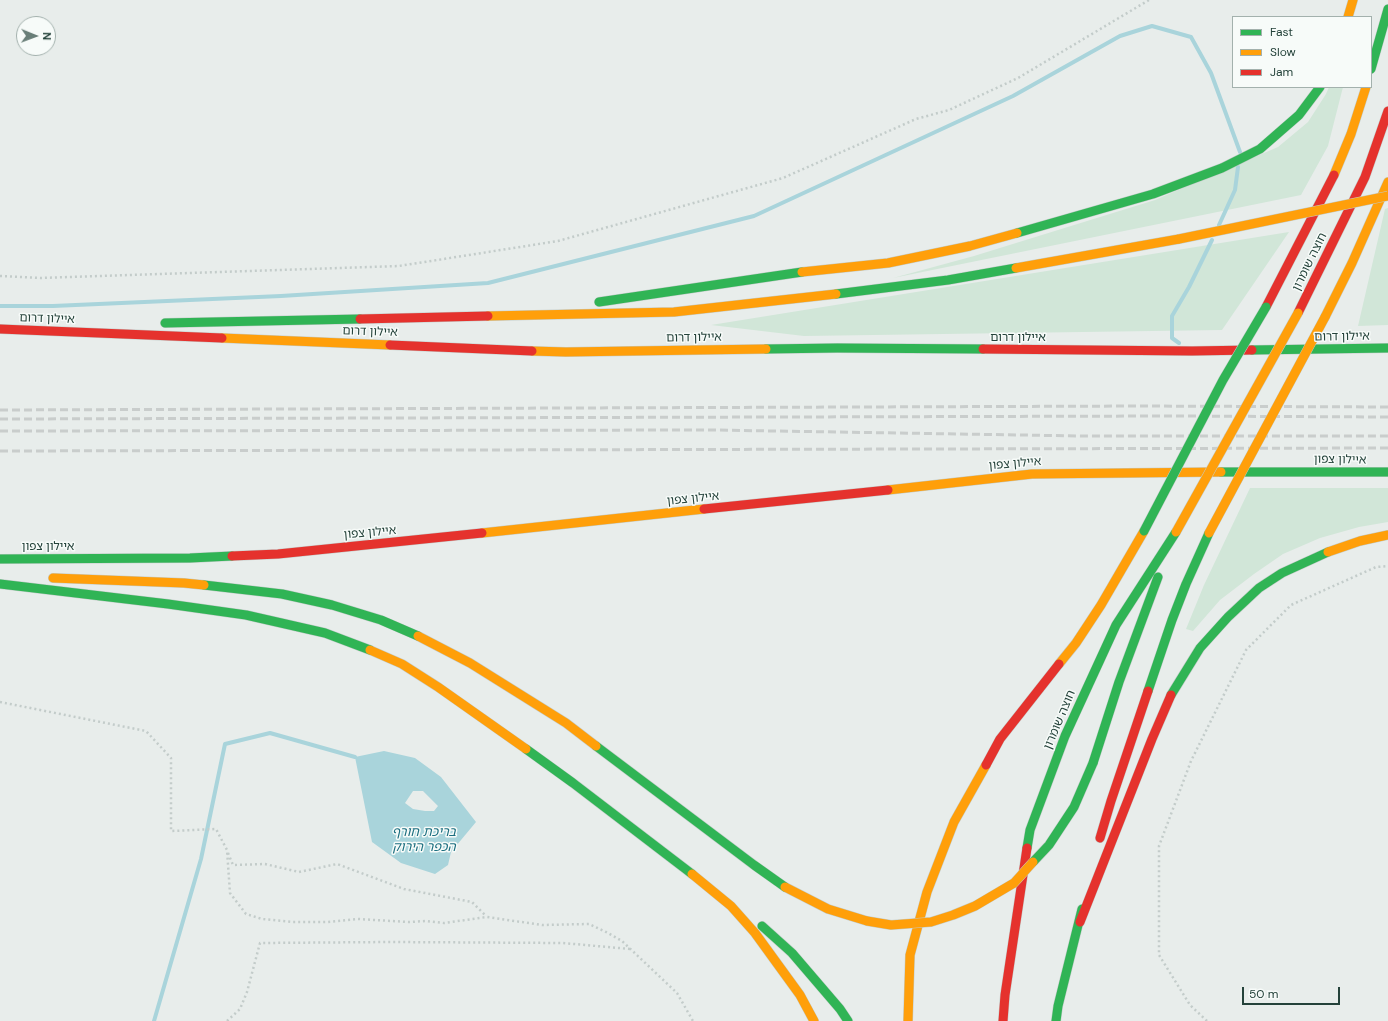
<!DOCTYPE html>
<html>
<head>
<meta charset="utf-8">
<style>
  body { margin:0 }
  #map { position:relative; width:1388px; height:1021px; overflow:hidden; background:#e8edeb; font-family:"DM Sans",sans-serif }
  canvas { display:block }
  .legend { position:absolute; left:1232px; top:16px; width:140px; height:72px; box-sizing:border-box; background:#f7fbf9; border:1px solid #a3b1ad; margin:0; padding:5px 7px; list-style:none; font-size:12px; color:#24423a }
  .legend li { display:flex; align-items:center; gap:8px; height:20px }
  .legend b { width:20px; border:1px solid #a3b1ad }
  .north { position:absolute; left:16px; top:16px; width:40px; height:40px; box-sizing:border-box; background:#f7fbf9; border:1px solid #a3b1ad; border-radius:50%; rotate:91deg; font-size:11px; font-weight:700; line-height:16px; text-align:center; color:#24423a }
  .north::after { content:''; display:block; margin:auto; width:14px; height:18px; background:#697e78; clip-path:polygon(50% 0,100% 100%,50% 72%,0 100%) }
  .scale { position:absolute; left:1242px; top:987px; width:98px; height:18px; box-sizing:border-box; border:2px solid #24423a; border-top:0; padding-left:5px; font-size:12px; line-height:14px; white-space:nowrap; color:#24423a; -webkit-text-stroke:3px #f7fbf9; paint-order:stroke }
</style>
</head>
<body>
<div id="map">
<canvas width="1388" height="1021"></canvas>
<ul class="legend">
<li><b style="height:5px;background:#30b455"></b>Fast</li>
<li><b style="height:5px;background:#ff9f0a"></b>Slow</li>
<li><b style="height:5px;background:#e5322d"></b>Jam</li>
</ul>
<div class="north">N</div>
<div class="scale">50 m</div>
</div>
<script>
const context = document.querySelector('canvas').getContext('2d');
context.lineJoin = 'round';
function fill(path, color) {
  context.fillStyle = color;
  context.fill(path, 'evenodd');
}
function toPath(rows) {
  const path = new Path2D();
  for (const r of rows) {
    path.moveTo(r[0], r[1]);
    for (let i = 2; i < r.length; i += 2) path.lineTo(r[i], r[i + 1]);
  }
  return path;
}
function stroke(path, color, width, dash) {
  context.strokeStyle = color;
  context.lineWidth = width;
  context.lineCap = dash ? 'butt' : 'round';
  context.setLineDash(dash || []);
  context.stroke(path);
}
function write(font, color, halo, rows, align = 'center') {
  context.font = font + ' "DM Sans","Noto Sans Hebrew",sans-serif';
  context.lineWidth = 3;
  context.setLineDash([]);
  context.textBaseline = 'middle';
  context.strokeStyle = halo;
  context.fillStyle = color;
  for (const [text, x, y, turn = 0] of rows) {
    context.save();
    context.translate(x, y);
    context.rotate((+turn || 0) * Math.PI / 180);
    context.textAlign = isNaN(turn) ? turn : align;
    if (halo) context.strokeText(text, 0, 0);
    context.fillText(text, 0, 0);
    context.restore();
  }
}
fill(toPath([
  [1329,87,1343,87,1328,146,1301,195,893,278,974,256,1155,200,1278,147,1308,122,1326,94],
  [1388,208,1388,325,1358,326,1385,209],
  [1289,232,1222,330,804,336,711,325],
  [1250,488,1388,488,1388,522,1359,527,1320,538,1283,554,1254,574,1220,600,1193,631,1186,629,1204,585]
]), '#d1e6d8');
fill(toPath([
  [384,751,415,758,441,777,476,822,451,852,448,865,435,874,401,863,372,842,355,757],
  [413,791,423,791,438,806,434,811,425,811,413,809,405,803]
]), '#a9d4db');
stroke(toPath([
  [1219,225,1235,190,1238,167],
  [0,306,53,306,281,296,488,283,754,216,1013,96,1120,36,1152,26,1191,37,1211,73,1240,152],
  [1179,343,1172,338,1172,316,1189,287,1212,240],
  [154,1021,201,859,225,744,270,733,355,757]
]), '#a9d4db', 4);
const fast = toPath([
  [1371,69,1388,9],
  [1017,233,1153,194,1222,168,1260,149,1299,115,1320,87],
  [836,294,948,280,1016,268],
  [599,302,802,272],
  [165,323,360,319],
  [766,349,837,348,983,349],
  [1252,350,1388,348],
  [1221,472,1388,472],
  [0,559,190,558,232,556],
  [0,584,168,604,246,615,325,633,370,650],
  [204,585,282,594,332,605,381,620,418,636],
  [1148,691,1172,620,1186,584,1209,533],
  [1171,695,1200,648,1228,617,1259,588,1282,573,1328,552],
  [596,746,754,865,785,887],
  [526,749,573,783,692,874],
  [1093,763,1119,682,1158,577],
  [1027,848,1030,830,1065,736,1116,625,1176,532],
  [762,926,792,953,840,1009,848,1021],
  [1056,1021,1058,1006,1082,909]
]);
const slow = toPath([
  [1348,17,1353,0],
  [1334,175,1351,134,1366,87],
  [1016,268,1179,239],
  [802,272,888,263,970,246,1017,233],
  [488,316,674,312,836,294],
  [1325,317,1352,263,1388,182],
  [222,338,390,345],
  [532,351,566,352,766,349],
  [888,490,1032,474,1221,472],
  [482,533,704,509],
  [1328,552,1360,541,1388,535],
  [53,578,184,583,204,585],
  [418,636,470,663,566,723,596,746],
  [370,650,402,664,438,687,526,749],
  [1059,664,1076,643,1101,605,1144,531],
  [692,874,731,906,755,933,800,995,814,1021],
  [785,887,828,909,867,921],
  [908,1021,910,955,927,892,954,822,986,765]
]);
const jam = toPath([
  [1266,307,1334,175],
  [1298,313,1365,177,1388,111],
  [360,319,488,316],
  [0,329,222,338],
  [390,345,532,351],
  [983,349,1192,351,1252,350],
  [704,509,888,490],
  [232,556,278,554,482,533],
  [986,765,1000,739,1059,664],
  [1100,838,1111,801,1148,691],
  [1080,922,1152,739,1171,695],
  [1003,1021,1005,995,1027,848]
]);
stroke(fast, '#c3ccc9', 10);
stroke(slow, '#c3ccc9', 10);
stroke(jam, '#c3ccc9', 10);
stroke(toPath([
  [0,276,40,278,399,266,558,241,783,178,916,119,949,110,1018,78,1149,0],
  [0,702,146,731,171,758,171,831,216,829,227,850,230,893,246,914,262,919,293,922,327,922,358,919,409,922,426,921,444,923,487,917,542,925,589,924,608,933,622,941,677,993,693,1021],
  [228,853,233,865,265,864,299,872,337,864,404,889,472,902,486,916],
  [227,1021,240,1009,247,992,260,943,391,942,563,943,630,949],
  [1207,1021,1190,1005,1159,955,1159,846,1191,761,1246,650,1291,605,1376,567,1388,566]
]), '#c3ccca', 2.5, [2, 3]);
stroke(fast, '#30b455', 9);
stroke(slow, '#ff9f0a', 9);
stroke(jam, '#e5322d', 9);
stroke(toPath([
  [0,410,1141,406,1388,407],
  [0,419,1170,416,1388,417],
  [0,431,713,430,1082,436,1388,436],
  [0,451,1388,448]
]), '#c9cdcc', 3, [8, 4]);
const fastBridge = toPath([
  [1144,531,1223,380,1266,307],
  [1033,862,1049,845,1074,807,1093,763]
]);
const slowBridge = toPath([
  [1179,239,1388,196],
  [1176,532,1298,313],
  [1209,533,1325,317],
  [867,921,891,925,931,922,953,915,975,906,1014,883,1033,862]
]);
stroke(fastBridge, '#c3ccc9', 10, []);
stroke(slowBridge, '#c3ccc9', 10, []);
stroke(fastBridge, '#30b455', 9);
stroke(slowBridge, '#ff9f0a', 9);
write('12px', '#24423a', '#f7fbf9', [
  ["חוצה שומרון",1310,262,-64],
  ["איילון דרום",47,319,2],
  ["איילון דרום",370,332,2],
  ["איילון דרום",1342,337,-1],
  ["איילון דרום",694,338,-1],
  ["איילון דרום",1018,338],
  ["איילון צפון",1340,460,1],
  ["איילון צפון",1015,464,-5],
  ["איילון צפון",693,499,-6],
  ["איילון צפון",370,533,-5],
  ["איילון צפון",48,547],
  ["חוצה שומרון",1060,720,-67]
]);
write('italic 13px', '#1c6f80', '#f7fbf9', [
  ["בריכת חורף",424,833],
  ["הכפר הירוק",424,848]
]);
</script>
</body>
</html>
